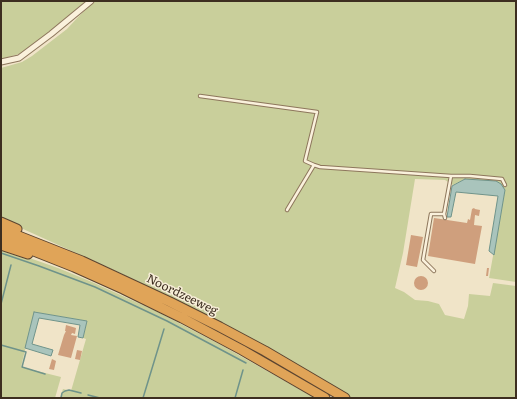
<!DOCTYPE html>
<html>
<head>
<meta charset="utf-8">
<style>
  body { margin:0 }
  #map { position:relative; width:517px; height:399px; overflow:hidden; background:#f0e4c8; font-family:Literata,serif }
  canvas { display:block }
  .frame { position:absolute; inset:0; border:2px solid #3d2e20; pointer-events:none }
</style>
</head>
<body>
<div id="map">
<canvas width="517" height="399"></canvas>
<div class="frame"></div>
</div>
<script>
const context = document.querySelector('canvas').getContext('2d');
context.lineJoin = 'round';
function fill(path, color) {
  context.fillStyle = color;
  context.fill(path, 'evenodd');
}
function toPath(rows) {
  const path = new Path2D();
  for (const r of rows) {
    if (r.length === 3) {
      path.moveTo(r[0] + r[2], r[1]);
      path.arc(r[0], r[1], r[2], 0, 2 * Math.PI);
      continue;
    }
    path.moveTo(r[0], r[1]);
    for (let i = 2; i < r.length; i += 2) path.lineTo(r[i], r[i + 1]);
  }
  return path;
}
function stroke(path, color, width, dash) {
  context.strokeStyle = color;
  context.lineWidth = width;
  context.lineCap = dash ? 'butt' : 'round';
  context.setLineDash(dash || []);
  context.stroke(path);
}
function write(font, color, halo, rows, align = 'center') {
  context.font = font + ' Literata,serif';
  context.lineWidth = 3;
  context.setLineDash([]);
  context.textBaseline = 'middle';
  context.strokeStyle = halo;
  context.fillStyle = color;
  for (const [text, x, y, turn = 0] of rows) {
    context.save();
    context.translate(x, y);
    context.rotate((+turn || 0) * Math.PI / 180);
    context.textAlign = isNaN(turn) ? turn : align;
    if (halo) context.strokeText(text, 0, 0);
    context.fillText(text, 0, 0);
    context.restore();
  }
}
fill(toPath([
  [1,1,88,1,58,26,28,49,19,54,1,59],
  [95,1,516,1,516,282,489,278,505,190,465,179,453,185,445,180,415,179,403,253,395,288,404,292,415,300,428,301,439,304,445,315,464,319,468,306,469,294,490,296,493,283,516,286,516,398,352,398,263,346,197,310,118,272,1,219,1,68,22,62,32,56,67,29,80,15],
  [1,248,58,268,92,282,158,312,221,345,315,398,60,398,63,389,71,391,86,339,83,338,87,321,34,312,21,367,61,377,55,398,1,398]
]), '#c9cf9b');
const water = toPath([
  [465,179,496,181,501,184,505,190,494,255,489,251,498,196,456,192,451,217,447,217,452,186,465,179],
  [34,312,87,321,83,338,78,337,80,325,39,318,32,344,53,350,51,356,25,348,34,312]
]);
fill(water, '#a9c4bc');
stroke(water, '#6f938a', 1);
stroke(toPath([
  [1,253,39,266,95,287,167,321,246,363],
  [1,304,11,265],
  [1,345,26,352,22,367,45,374],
  [88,395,100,398],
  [61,398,62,393,65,391,69,390,81,393],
  [143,398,164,329],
  [235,398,243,370]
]), '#6f938a', 1.5);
fill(toPath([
  [474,208,475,209,480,210,479,216,475,215,474,225,482,226,475,264,428,256,434,218,467,223,468,219,470,220,472,209],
  [411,235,423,237,417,267,406,265],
  [487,268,489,268,488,276,486,276],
  [421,283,7],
  [66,325,76,328,75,334,72,333,71,335,77,336,71,358,58,355,64,335,66,331,65,331],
  [77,350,82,351,80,360,75,359],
  [52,359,56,361,54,370,49,369]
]), '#cf9f7d');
const lane = toPath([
  [200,96,317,112,305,161,314,165],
  [451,176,470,176,502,179,505,185],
  [287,210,314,165,320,167,451,176,444,214,445,218],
  [434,271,423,260,431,214,444,214]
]);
const street = toPath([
  [1,62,19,58,51,34,91,1]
]);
const highway = toPath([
  [1,222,17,229],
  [1,229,82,261,170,302,220,327,265,351,345,398],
  [1,238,74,267,123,289,182,318,242,350,325,398],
  [1,245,28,254]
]);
stroke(lane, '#8d765c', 4.5);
stroke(street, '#8d765c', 7);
stroke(highway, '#5b4430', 11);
stroke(lane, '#faf1dc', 2.5);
stroke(street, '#faf1dc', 5);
stroke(highway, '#e0a458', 9);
write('12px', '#3d2e20', '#f7eed8', [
  ["Noordzeeweg",182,295,26]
]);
</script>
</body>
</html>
